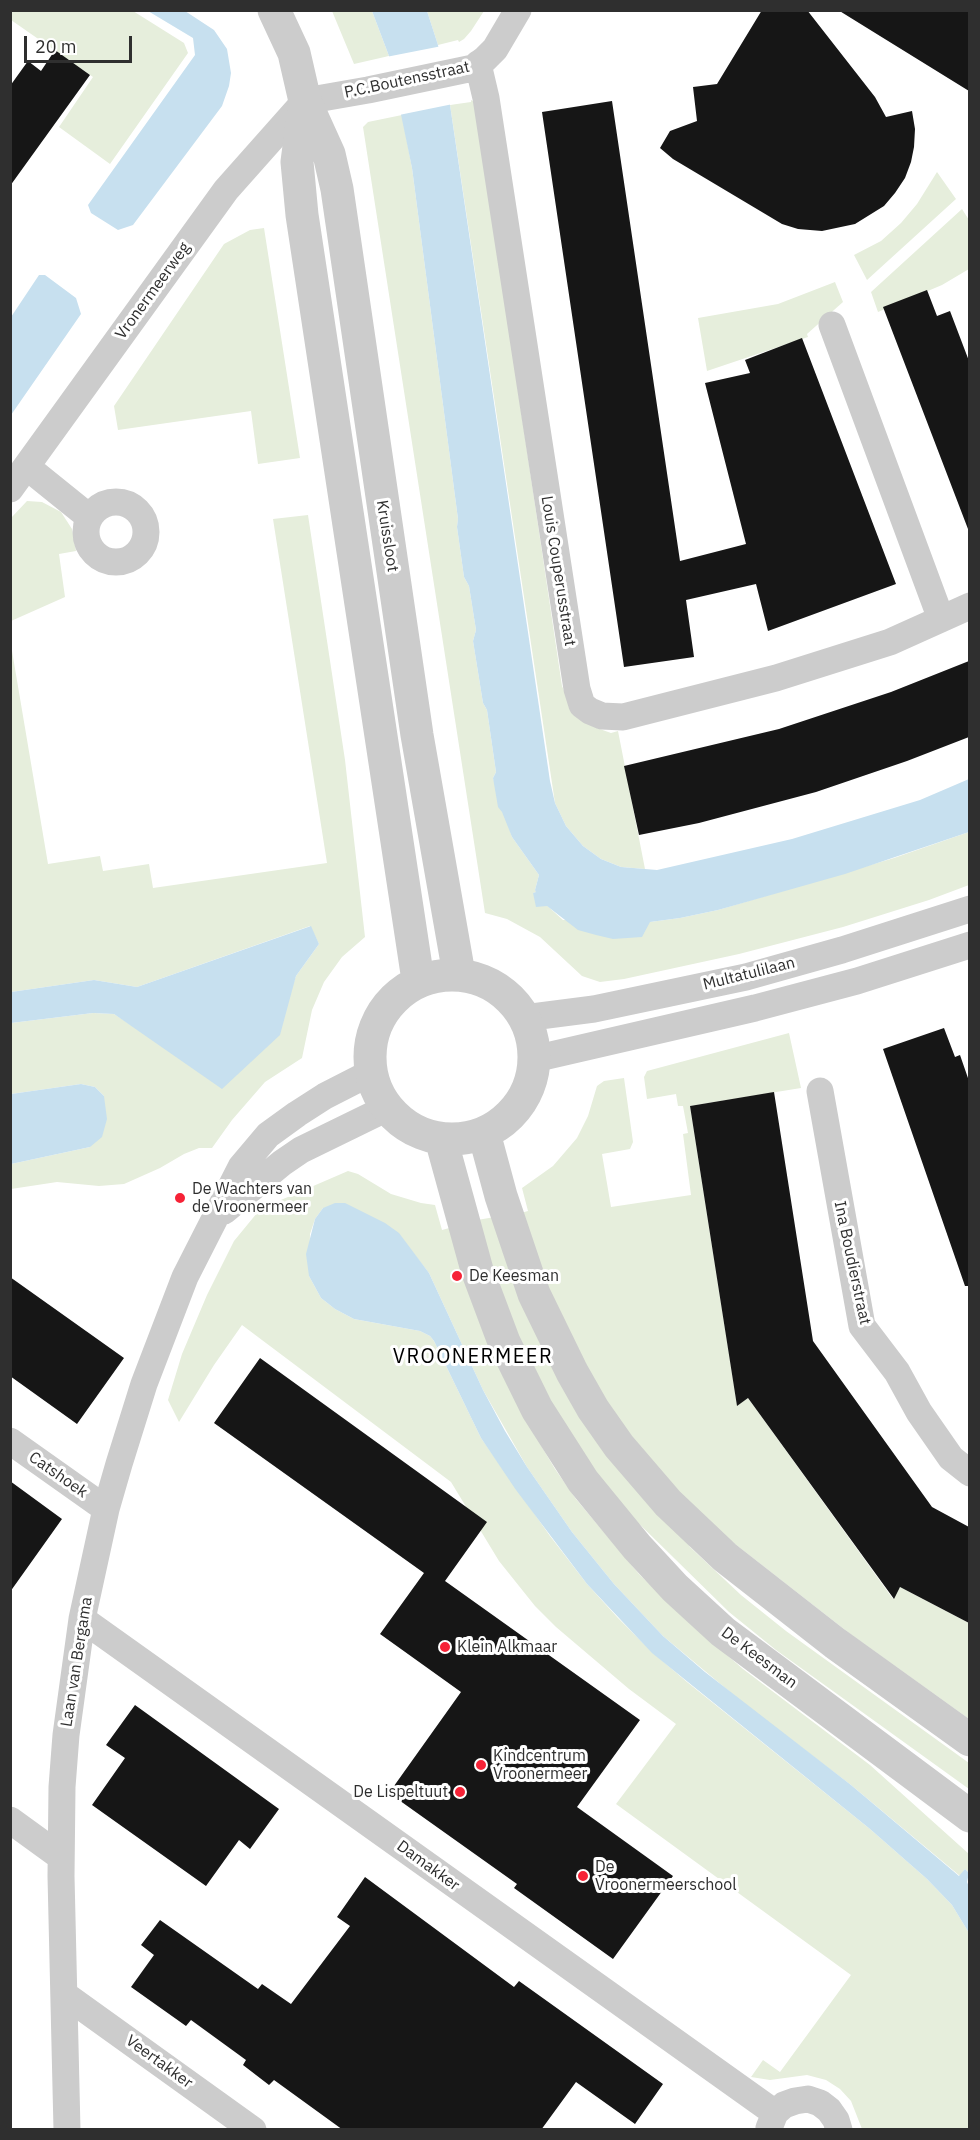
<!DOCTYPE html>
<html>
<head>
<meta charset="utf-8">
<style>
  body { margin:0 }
  #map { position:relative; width:980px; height:2140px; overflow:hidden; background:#fff; font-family:"IBM Plex Sans",sans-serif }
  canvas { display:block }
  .frame { position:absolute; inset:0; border:12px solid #2f2f2f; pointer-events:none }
  .scale { position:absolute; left:24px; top:36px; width:108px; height:27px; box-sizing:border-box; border:3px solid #2f2f2f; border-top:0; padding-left:8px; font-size:18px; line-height:21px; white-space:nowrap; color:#2f2f2f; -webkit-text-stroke:4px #fff; paint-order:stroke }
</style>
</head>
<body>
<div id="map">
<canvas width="980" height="2140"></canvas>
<div class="frame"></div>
<div class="scale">20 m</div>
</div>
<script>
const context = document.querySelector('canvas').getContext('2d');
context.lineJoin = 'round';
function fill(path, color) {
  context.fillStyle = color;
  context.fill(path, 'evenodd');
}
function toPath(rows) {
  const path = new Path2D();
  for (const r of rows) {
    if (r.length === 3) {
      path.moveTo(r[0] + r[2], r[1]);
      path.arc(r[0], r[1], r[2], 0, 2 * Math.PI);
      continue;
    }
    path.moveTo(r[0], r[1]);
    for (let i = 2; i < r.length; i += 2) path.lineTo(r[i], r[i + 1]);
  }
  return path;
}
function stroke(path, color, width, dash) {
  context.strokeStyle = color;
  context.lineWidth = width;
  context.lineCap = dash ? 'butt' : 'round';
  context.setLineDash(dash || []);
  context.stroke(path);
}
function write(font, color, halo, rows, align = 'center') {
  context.font = font + ' "IBM Plex Sans",sans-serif';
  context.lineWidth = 6;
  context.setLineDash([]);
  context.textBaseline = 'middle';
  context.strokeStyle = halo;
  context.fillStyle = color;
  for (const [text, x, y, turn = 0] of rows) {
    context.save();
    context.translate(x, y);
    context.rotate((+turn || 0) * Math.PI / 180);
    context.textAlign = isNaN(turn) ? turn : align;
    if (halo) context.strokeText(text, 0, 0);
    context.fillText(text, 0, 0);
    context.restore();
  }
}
fill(toPath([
  [10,11,133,11,184,43,188,53,110,164,59,127,93,77,11,20],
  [332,11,372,11,389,56,354,64],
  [427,11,484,11,471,31,464,39,459,42,458,40,438,45],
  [471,100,475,102,562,686,569,703,597,728,611,733,618,731,645,869,621,867,601,859,583,846,566,826,555,803,450,105,471,102],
  [402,115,412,168,458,519,457,527,464,577,469,586,476,630,473,641,483,703,487,710,496,772,493,778,512,837,539,875,535,890,537,892,533,893,563,920,650,922,680,918,718,910,894,858,969,832,969,885,929,900,843,927,739,954,624,979,600,982,582,976,540,937,507,919,485,913,363,127,368,122],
  [937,172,956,199,867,280,854,255,881,241,901,223,917,204],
  [962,209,969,220,969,269,942,285,878,312,871,292],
  [264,228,300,458,258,464,251,411,118,430,114,406,224,244,250,230],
  [835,282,843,302,807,334,808,337,707,371,698,318,778,304],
  [27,501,42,502,61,512,72,529,76,551,59,554,65,597,11,621,11,518],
  [308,515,345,760,365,937,342,957,324,982,312,1010,302,1058,265,1082,232,1120,212,1148,199,1148,184,1154,160,1168,124,1184,99,1186,57,1182,11,1189,11,1164,90,1147,104,1096,95,1087,81,1084,11,1094,11,1023,93,1013,114,1014,134,1027,289,996,296,976,319,944,310,926,137,987,94,980,11,992,10,639,48,864,100,856,103,871,149,864,153,888,327,863,273,519],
  [789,1033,801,1088,690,1106,737,1405,748,1398,893,1599,900,1587,969,1623,969,1719,849,1633,676,1498,583,1371,517,1214,528,1211,522,1188,553,1166,577,1138,588,1116,597,1086,604,1081,624,1078,633,1142,630,1149,602,1154,611,1207,691,1195,683,1134,688,1133,683,1106,678,1106,676,1094,647,1099,644,1077,647,1071],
  [348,1171,358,1174,391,1194,421,1203,435,1205,442,1230,453,1227,539,1442,555,1469,576,1499,639,1574,681,1615,743,1669,870,1765,969,1854,969,1873,965,1869,960,1876,851,1785,748,1707,663,1636,614,1584,572,1532,527,1467,483,1390,429,1273,414,1254,323,1208,315,1219,310,1234,309,1276,321,1298,335,1309,354,1319,420,1331,430,1336,434,1341,481,1438,550,1536,587,1584,618,1618,652,1652,687,1682,870,1829,927,1879,952,1905,969,1933,969,2129,862,2129,851,2101,840,2089,826,2080,807,2075,770,2080,751,2077,763,2060,780,2072,851,1975,616,1804,676,1724,629,1689,556,1627,535,1606,499,1561,451,1482,242,1325,214,1365,179,1422,168,1400,182,1354,207,1295,234,1241,257,1213,267,1206],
  [495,1217,690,1547,741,1595,786,1631,969,1763,969,1789,776,1650,729,1612,620,1505,581,1457,514,1334,477,1220]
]), '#e6eedc');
fill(toPath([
  [148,11,185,11,214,30,227,49,231,73,229,86,222,106,133,225,118,230,91,213,88,205,195,55,193,38],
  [372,11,427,11,438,45,450,105,550,781,555,803,566,826,583,846,601,859,621,867,657,870,792,839,920,800,969,779,969,832,845,874,718,910,680,918,650,922,642,937,613,939,596,935,578,930,547,906,536,907,533,893,536,892,535,890,539,875,512,837,502,812,498,807,493,778,496,772,487,710,483,703,473,641,476,630,469,586,464,577,457,527,458,519,412,168,389,56],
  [39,275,45,275,76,298,81,314,11,415,11,317],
  [311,926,319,944,296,976,280,1035,222,1089,114,1014,93,1013,11,1023,11,992,94,980,137,987],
  [81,1084,95,1087,104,1096,107,1119,102,1137,90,1147,11,1164,11,1094],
  [335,1203,345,1203,385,1223,399,1233,429,1273,483,1390,505,1431,527,1467,572,1532,614,1584,663,1636,705,1672,851,1785,959,1876,965,1869,969,1873,967,1882,969,1887,969,1933,952,1905,927,1879,870,1829,652,1653,587,1584,516,1490,481,1438,434,1341,430,1336,420,1331,354,1319,335,1309,321,1298,309,1276,306,1254,315,1219,323,1208]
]), '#c7e0ef');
fill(toPath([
  [442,46,453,104,399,115,386,57]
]), '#fff');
fill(toPath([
  [762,10,807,10,875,97,886,117,912,111,915,129,914,147,911,162,905,178,895,193,884,206,855,224,822,231,798,229,782,224,673,159,660,148,670,131,697,121,693,87,717,84],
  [838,10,969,10,969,91,880,36],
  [55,50,90,75,10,186,10,86,28,61,41,71],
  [612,101,680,561,746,544,705,383,750,373,745,360,802,338,896,584,768,631,756,584,686,600,694,657,624,667,542,112],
  [927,290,937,316,950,311,969,361,968,529,883,307],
  [969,661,969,737,907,761,816,792,699,823,639,835,624,766,779,729,891,692],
  [944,1028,955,1057,960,1055,969,1081,969,1286,965,1286,883,1049],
  [774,1092,813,1341,932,1507,969,1527,969,1623,900,1587,894,1599,748,1398,737,1406,690,1106],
  [10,1277,124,1358,77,1424,10,1376],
  [260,1358,487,1522,445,1581,640,1720,577,1807,673,1876,613,1959,514,1888,517,1884,389,1793,461,1692,380,1634,424,1573,214,1423],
  [10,1481,62,1519,10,1592],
  [135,1705,279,1809,250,1849,239,1840,206,1886,92,1805,125,1758,106,1745],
  [365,1877,514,1987,519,1981,663,2084,635,2124,576,2082,541,2130,343,2130,274,2080,269,2085,243,2065,246,2060,191,2020,186,2026,131,1987,154,1955,141,1945,160,1920,258,1989,262,1984,291,2004,350,1926,337,1917]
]), '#161616');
stroke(toPath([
  [478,64,486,98,577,689,582,705,590,711,602,716,623,717,776,678,890,642,970,606],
  [832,325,941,619],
  [27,467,89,517],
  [10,489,226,190,305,101,368,90,473,68,485,59,495,49,518,10],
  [116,532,30],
  [524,1018,594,1009,746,977,842,950,970,909],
  [534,1059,755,1008,857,981,970,945],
  [820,1091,862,1326,897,1372,919,1412,951,1458,970,1473],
  [224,1211,282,1163,301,1150,387,1108],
  [10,1441,106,1509],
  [82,1619,775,2113],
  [10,1820,61,1857],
  [65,1995,253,2130],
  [769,2128,775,2113,784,2105,795,2101,808,2099,820,2103,829,2110,836,2120,839,2130],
  [67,2130,61,1876,62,1787,66,1735,82,1619,106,1509,119,1464,144,1384,185,1277,241,1167,268,1135,297,1114,325,1096,370,1073]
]), '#ccc', 27);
stroke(toPath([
  [274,10,294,53,305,101,329,154,337,189,417,735,459,974],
  [305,101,297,162,302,215,418,980],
  [452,1057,82],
  [484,1133,501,1196,534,1294,572,1372,593,1409,619,1446,668,1503,725,1557,835,1643,970,1740],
  [441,1139,477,1270,504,1342,537,1409,583,1481,637,1547,675,1588,723,1632,970,1816]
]), '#ccc', 33);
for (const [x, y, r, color] of [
  [180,1198,6,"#f62236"],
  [457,1276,6,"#f62236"],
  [445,1647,6,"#f62236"],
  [481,1765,6,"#f62236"],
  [460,1792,6,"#f62236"],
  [583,1876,6,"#f62236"]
]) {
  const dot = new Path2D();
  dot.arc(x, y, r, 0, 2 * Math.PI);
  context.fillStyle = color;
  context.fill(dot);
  stroke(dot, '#fff', 2);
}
write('16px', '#2f2f2f', '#fff', [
  ["P.C.Boutensstraat",407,80,-12],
  ["Vronermeerweg",153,291,-54],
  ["Kruissloot",387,536,81],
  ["Louis Couperusstraat",558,571,81],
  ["Multatulilaan",749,974,-14],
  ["Ina Boudierstraat",852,1263,78],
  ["Catshoek",58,1475,35],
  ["De Keesman",759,1658,37],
  ["Laan van Bergama",77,1662,-81],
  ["Damakker",428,1866,36],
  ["Veertakker",159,2062,36]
]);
write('16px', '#2f2f2f', '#fff', [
  ["De Wachters van",192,1189],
  ["de Vroonermeer",192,1207],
  ["De Keesman",469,1276],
  ["Klein Alkmaar",457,1647],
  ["Kindcentrum",493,1756],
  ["Vroonermeer",493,1774],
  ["De Lispeltuut",448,1792,"right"],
  ["De",595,1867],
  ["Vroonermeerschool",595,1885]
], 'left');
context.letterSpacing = '1.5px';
write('20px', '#000', '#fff', [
  ["VROONERMEER",473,1357]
]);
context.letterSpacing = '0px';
</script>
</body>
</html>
